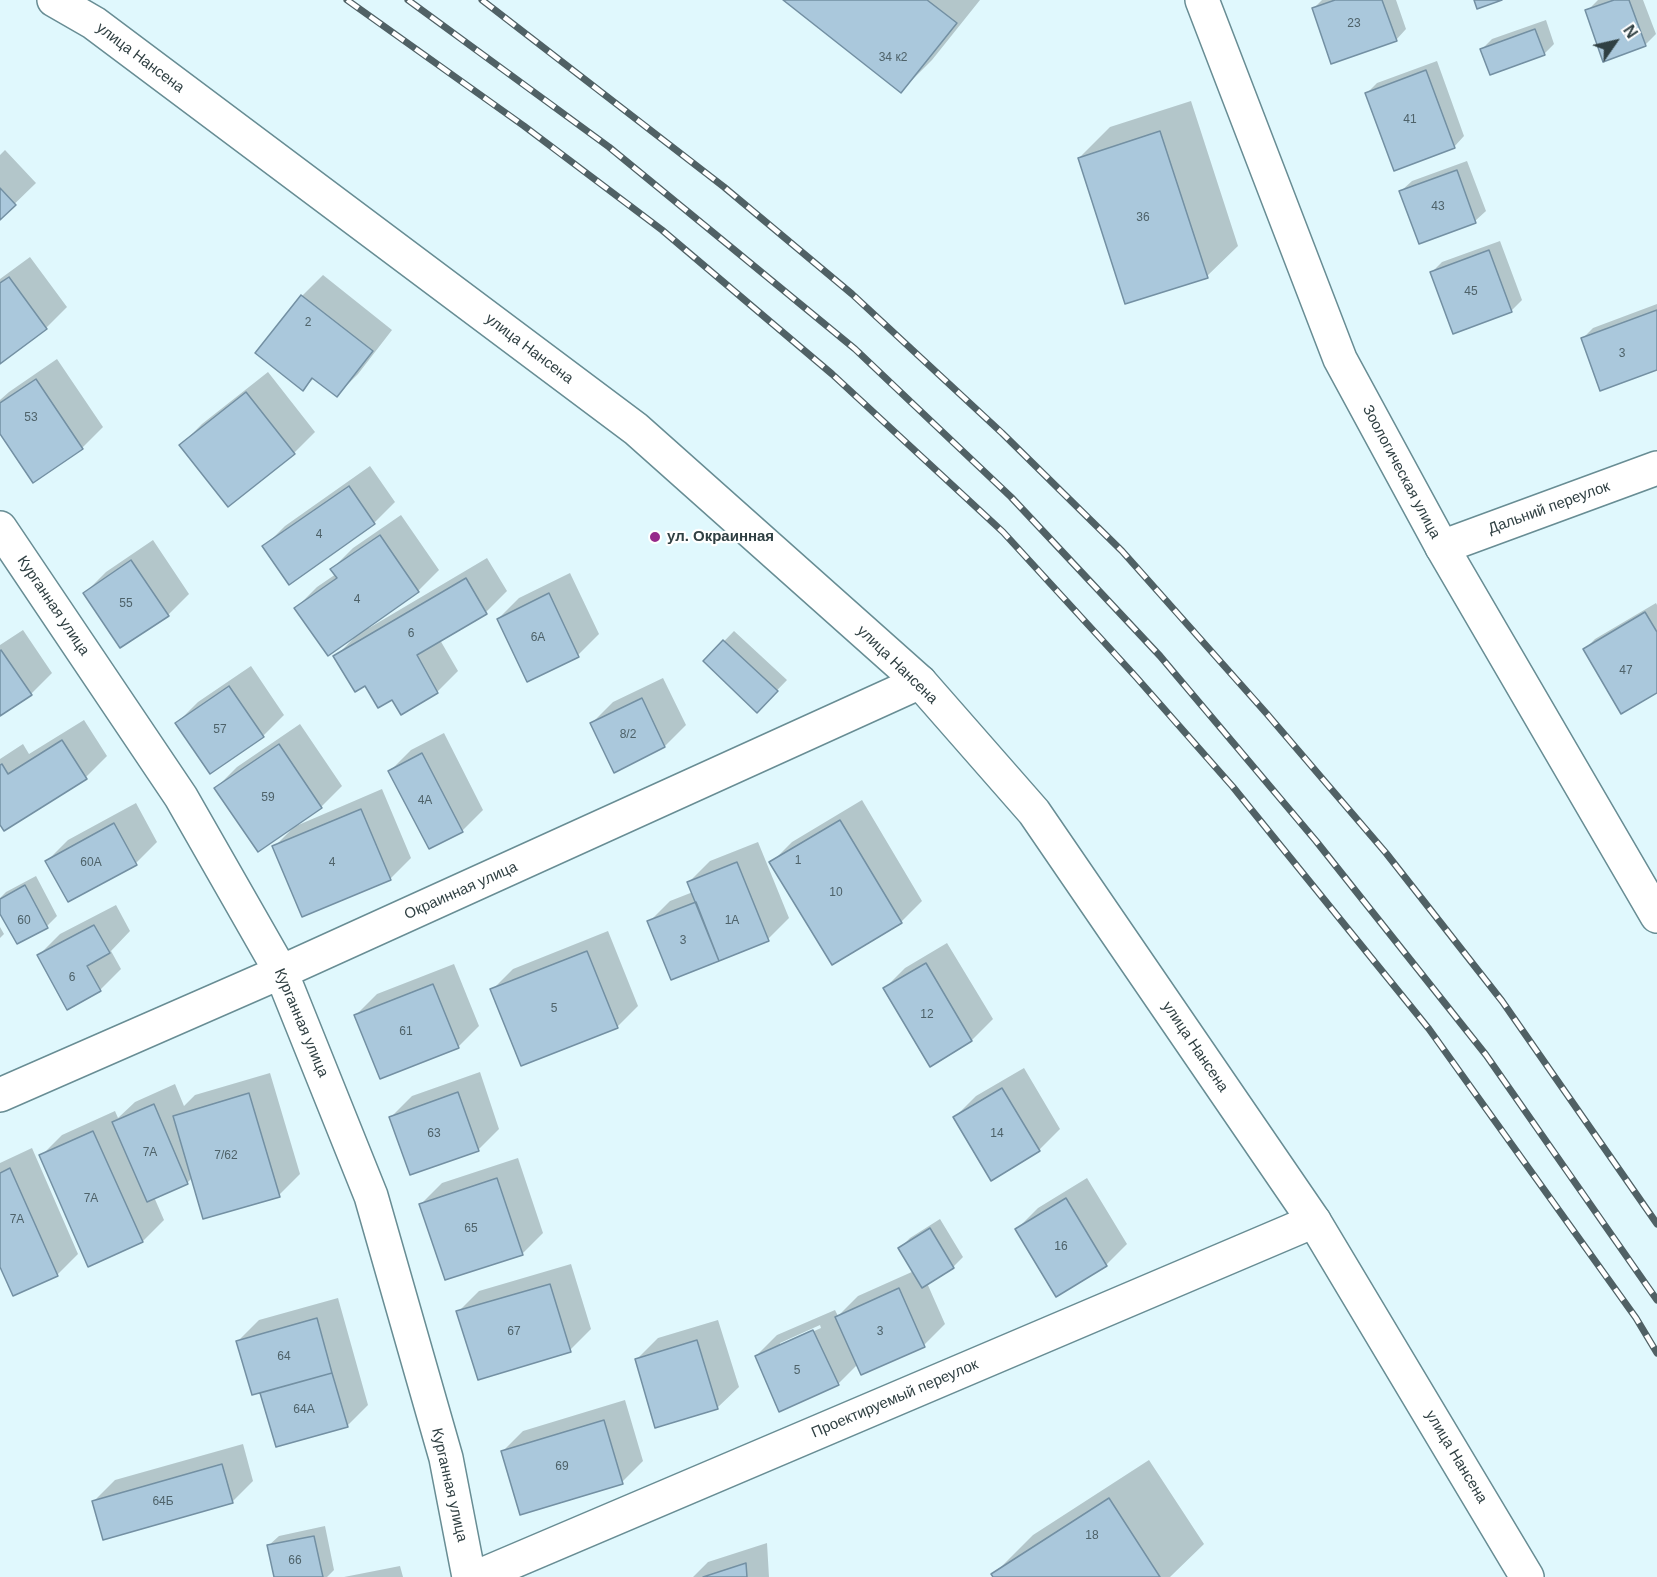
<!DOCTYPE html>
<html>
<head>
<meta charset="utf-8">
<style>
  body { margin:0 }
  #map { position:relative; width:1657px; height:1577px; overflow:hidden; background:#e0f8fd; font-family:Helvetica,sans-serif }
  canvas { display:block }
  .north { position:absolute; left:1585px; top:12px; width:60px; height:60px; -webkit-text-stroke:4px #fff; paint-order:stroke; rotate:56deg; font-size:16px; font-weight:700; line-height:24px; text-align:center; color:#304043 }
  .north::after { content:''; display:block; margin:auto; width:21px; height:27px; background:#304043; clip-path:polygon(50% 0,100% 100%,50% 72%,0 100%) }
</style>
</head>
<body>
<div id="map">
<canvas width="1657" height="1577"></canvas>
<div class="north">N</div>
</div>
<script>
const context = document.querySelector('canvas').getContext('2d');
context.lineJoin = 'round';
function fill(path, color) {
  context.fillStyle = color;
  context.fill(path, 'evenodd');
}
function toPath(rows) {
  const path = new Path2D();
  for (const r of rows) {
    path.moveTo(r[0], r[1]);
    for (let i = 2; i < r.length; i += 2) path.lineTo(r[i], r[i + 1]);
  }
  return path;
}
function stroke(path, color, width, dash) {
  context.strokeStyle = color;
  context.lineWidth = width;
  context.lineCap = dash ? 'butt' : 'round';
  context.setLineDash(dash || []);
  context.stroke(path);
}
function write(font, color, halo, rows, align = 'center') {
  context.font = font + ' Helvetica,sans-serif';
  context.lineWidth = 4.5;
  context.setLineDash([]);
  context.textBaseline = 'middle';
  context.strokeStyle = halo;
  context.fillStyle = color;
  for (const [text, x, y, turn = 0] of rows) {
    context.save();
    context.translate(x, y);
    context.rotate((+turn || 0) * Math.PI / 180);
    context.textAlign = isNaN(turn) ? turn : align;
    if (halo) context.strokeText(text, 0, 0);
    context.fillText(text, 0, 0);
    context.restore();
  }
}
fill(toPath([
  [785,0,980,0,932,60,901,91],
  [1322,0,1396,0,1406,29,1396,40,1314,8],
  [1598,0,1643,0,1656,34,1645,45,1587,11],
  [1546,20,1554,44,1544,54,1482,49,1492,39],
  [1437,61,1464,136,1454,147,1367,93,1377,83],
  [1191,101,1238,246,1207,276,1079,158,1110,127],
  [5,150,36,183,0,218,0,155],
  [1467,161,1486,211,1475,221,1401,191,1412,181],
  [1500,241,1522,300,1511,311,1432,272,1442,262],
  [30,257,67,307,46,328,0,362,0,279],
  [323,275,392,330,358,374,337,395,314,378,303,389,302,296],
  [1657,304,1657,368,1583,338,1593,328],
  [57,359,103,427,82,448,0,431,0,400,9,392],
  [268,372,315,432,294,453,181,445,202,424],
  [370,466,395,502,374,523,289,582,264,547,285,526],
  [401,515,439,570,418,591,368,626,369,628,487,558,507,591,486,612,440,640,458,671,437,692,392,698,365,684,335,657,354,638,353,637,296,608,317,587,336,574,332,569,353,548],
  [153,540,189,594,168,615,120,646,85,593,106,572],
  [570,573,599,634,578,655,528,680,498,619,519,598],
  [1656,603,1657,605,1657,691,1585,649,1595,639],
  [23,630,52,673,31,694,0,714,0,645],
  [734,631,787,680,757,711,705,661],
  [251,666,284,715,263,736,177,723,198,702],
  [663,678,686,725,665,746,615,771,592,723,613,702],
  [84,720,107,756,86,777,4,829,0,822,0,759,23,744,29,754],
  [300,724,342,786,321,807,296,826,382,789,411,858,390,879,274,847,294,827,216,788,237,767],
  [444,733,483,810,462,831,390,771,411,750],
  [862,800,922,901,901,922,771,863,792,842],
  [136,803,157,842,136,863,47,861,68,840],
  [758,842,789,918,768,939,649,922,670,901,693,892,689,882,710,861],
  [36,876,57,916,47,926,0,911,0,898,6,892],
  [116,905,130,931,111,951,121,969,100,990,39,955,60,934],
  [0,927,4,934,0,938],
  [608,931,638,1006,617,1027,492,990,513,969],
  [947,943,993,1019,972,1040,930,1065,884,989,905,968],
  [454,964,479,1026,458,1047,356,1015,377,994],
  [1024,1068,1060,1129,1039,1150,992,1179,955,1117,976,1096],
  [480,1072,499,1129,478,1150,391,1117,412,1096],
  [270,1073,300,1174,279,1195,193,1177,188,1182,154,1197,164,1220,143,1241,89,1265,41,1156,62,1135,115,1111,118,1118,135,1102,175,1084,184,1106,195,1095],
  [32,1148,78,1254,57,1275,0,1263,0,1163],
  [518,1158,543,1233,522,1254,421,1204,442,1183],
  [1087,1178,1127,1244,1106,1265,1017,1229,1038,1208],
  [940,1219,963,1257,953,1267,927,1283,945,1324,924,1345,862,1373,858,1364,838,1384,756,1356,777,1335,835,1310,838,1316,858,1296,914,1271,900,1248,910,1238],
  [820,1325,821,1328,780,1346,780,1343],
  [571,1264,591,1329,570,1350,458,1312,479,1291],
  [338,1298,368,1405,347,1426,277,1446,261,1391,238,1341,259,1320],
  [718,1320,739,1387,717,1408,637,1359,658,1338],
  [625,1400,643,1461,622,1482,502,1452,523,1431],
  [243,1444,253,1481,232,1502,94,1501,115,1480],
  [1149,1460,1204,1544,1170,1577,995,1577,993,1575,1033,1535],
  [325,1526,334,1570,327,1577,275,1577,268,1546,279,1536],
  [767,1543,769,1577,693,1577,708,1562],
  [400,1566,403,1577,344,1577]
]), '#0003');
const building = toPath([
  [783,0,927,0,957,23,901,93,783,0],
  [1335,0,1382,0,1397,41,1331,64,1312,8,1335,0],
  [1474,0,1502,0,1477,9,1474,0],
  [1614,0,1629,0,1646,46,1603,62,1585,10,1614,0],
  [1535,29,1545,55,1490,75,1480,49,1535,29],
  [1426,70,1455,148,1394,171,1365,93,1426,70],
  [1160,131,1208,278,1125,304,1078,158,1160,131],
  [1457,170,1476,223,1419,244,1399,191,1457,170],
  [0,188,16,205,0,220,0,188],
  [1489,250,1512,312,1453,334,1430,272,1489,250],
  [9,277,47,329,0,364,0,283,9,277],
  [301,295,373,351,337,397,312,378,303,391,255,353,301,295],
  [1657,310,1657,370,1600,391,1581,338,1657,310],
  [36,379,83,449,33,483,0,434,0,403,36,379],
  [246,392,295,454,228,507,179,445,246,392],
  [349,486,375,524,289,585,262,546,349,486],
  [380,535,419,592,328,656,294,608,337,578,330,569,380,535],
  [131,560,169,616,120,648,83,593,131,560],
  [466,578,487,614,417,655,438,693,401,715,392,700,378,708,365,686,355,692,333,656,466,578],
  [549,593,579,657,527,682,497,619,549,593],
  [1645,612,1657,632,1657,693,1621,714,1583,649,1645,612],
  [723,640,778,691,757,713,703,661,723,640],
  [1,650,32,695,0,716,0,651,1,650],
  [229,686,264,737,210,774,175,723,229,686],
  [642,698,665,747,614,773,590,723,642,698],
  [62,740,87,779,4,831,0,825,0,765,2,764,8,774,62,740],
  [279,744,322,808,258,852,214,788,279,744],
  [422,753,463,832,429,849,388,771,422,753],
  [361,809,391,880,302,917,272,846,361,809],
  [840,820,902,923,832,965,769,862,840,820],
  [114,823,137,865,68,902,45,861,114,823],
  [737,862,769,941,719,961,687,882,737,862],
  [25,885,48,928,17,944,0,914,0,899,25,885],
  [696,902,719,961,671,980,647,921,696,902],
  [94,925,110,953,87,966,101,991,67,1010,37,955,94,925],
  [587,951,618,1028,521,1066,490,989,587,951],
  [926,963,972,1041,930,1067,883,988,926,963],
  [433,984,459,1048,380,1079,354,1015,433,984],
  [1002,1088,1040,1151,991,1181,953,1117,1002,1088],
  [458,1092,479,1151,410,1175,389,1117,458,1092],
  [249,1093,280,1197,203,1219,173,1116,249,1093],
  [154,1104,188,1184,147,1202,112,1122,154,1104],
  [93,1131,143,1242,88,1267,39,1155,93,1131],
  [10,1168,58,1276,13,1296,0,1267,0,1173,10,1168],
  [497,1178,523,1255,445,1280,419,1204,497,1178],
  [1066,1198,1107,1266,1056,1297,1015,1229,1066,1198],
  [930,1228,954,1268,922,1288,898,1248,930,1228],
  [550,1284,571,1352,478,1380,456,1311,550,1284],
  [899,1288,925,1347,861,1375,835,1317,899,1288],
  [317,1318,332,1373,252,1395,236,1341,317,1318],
  [813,1330,839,1385,779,1412,755,1356,813,1330],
  [697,1340,718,1409,655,1428,635,1359,697,1340],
  [332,1373,348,1427,276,1447,260,1393,332,1373],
  [604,1420,623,1484,520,1515,501,1451,604,1420],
  [222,1464,233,1503,103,1540,92,1501,222,1464],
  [1109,1498,1160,1577,993,1577,991,1574,1109,1498],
  [314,1536,323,1577,274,1577,267,1545,314,1536],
  [746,1563,747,1577,703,1577,746,1563]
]);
fill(building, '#aac8dc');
stroke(building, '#7390a3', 1.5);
const minor = toPath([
  [0,528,181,797,281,972,371,1196,446,1458,469,1577],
  [0,1095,281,972,920,682],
  [477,1577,1314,1221]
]);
const secondary = toPath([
  [54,0,94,23,636,429,920,682,1034,812,1314,1221,1527,1577],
  [1442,547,1657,468]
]);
const primary = toPath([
  [1202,0,1340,359,1442,547,1657,916]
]);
stroke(minor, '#688d94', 36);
stroke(secondary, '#688d94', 36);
stroke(primary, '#688d94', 36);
stroke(minor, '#fff', 33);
stroke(secondary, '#fff', 33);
stroke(primary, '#fff', 33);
const rail = toPath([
  [347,0,524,126,662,230,832,374,1003,532,1136,677,1233,787,1429,1029,1636,1318,1657,1353],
  [408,0,609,147,855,349,1011,497,1160,656,1316,841,1486,1055,1657,1300],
  [482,0,724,187,852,294,1002,433,1122,551,1267,714,1386,853,1502,1001,1657,1224]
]);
stroke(rail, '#506165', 7);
stroke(rail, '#fff', 4.5, [14]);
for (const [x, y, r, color] of [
  [655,537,6,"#96298a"]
]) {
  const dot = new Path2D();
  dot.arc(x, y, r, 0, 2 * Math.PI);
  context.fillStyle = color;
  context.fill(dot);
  stroke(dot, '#fff', 2);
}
write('12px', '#4e6269', null, [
  ["23",1354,24],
  ["34 к2",893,58],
  ["41",1410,120],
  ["43",1438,207],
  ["36",1143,218],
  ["45",1471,292],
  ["2",308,323],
  ["3",1622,354],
  ["53",31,418],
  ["4",319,535],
  ["4",357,600],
  ["55",126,604],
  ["6",411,634],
  ["6А",538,638],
  ["47",1626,671],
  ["57",220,730],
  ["8/2",628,735],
  ["59",268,798],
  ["4А",425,801],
  ["1",798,861],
  ["60А",91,863],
  ["4",332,863],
  ["10",836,893],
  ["60",24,921],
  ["1А",732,921],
  ["3",683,941],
  ["6",72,978],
  ["5",554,1009],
  ["12",927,1015],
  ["61",406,1032],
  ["63",434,1134],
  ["14",997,1134],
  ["7А",150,1153],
  ["7/62",226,1156],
  ["7А",91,1199],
  ["7А",17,1220],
  ["65",471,1229],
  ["16",1061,1247],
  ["67",514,1332],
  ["3",880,1332],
  ["64",284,1357],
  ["5",797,1371],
  ["64А",304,1410],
  ["69",562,1467],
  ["64Б",163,1502],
  ["18",1092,1536],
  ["66",295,1561]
]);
write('15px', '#304043', '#fff', [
  ["улица Нансена",140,58,37],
  ["улица Нансена",529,349,37],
  ["Зоологическая улица",1401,472,62],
  ["Дальний переулок",1549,508,-20],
  ["Курганная улица",53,606,56],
  ["улица Нансена",897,665,44],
  ["Окраинная улица",461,891,-24],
  ["Курганная улица",301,1023,67],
  ["улица Нансена",1195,1047,56],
  ["Проектируемый переулок",895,1399,-23],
  ["улица Нансена",1456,1457,59],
  ["Курганная улица",449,1485,77]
]);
write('bold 15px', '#304043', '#fff', [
  ["ул. Окраинная",667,537]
], 'left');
</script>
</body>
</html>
